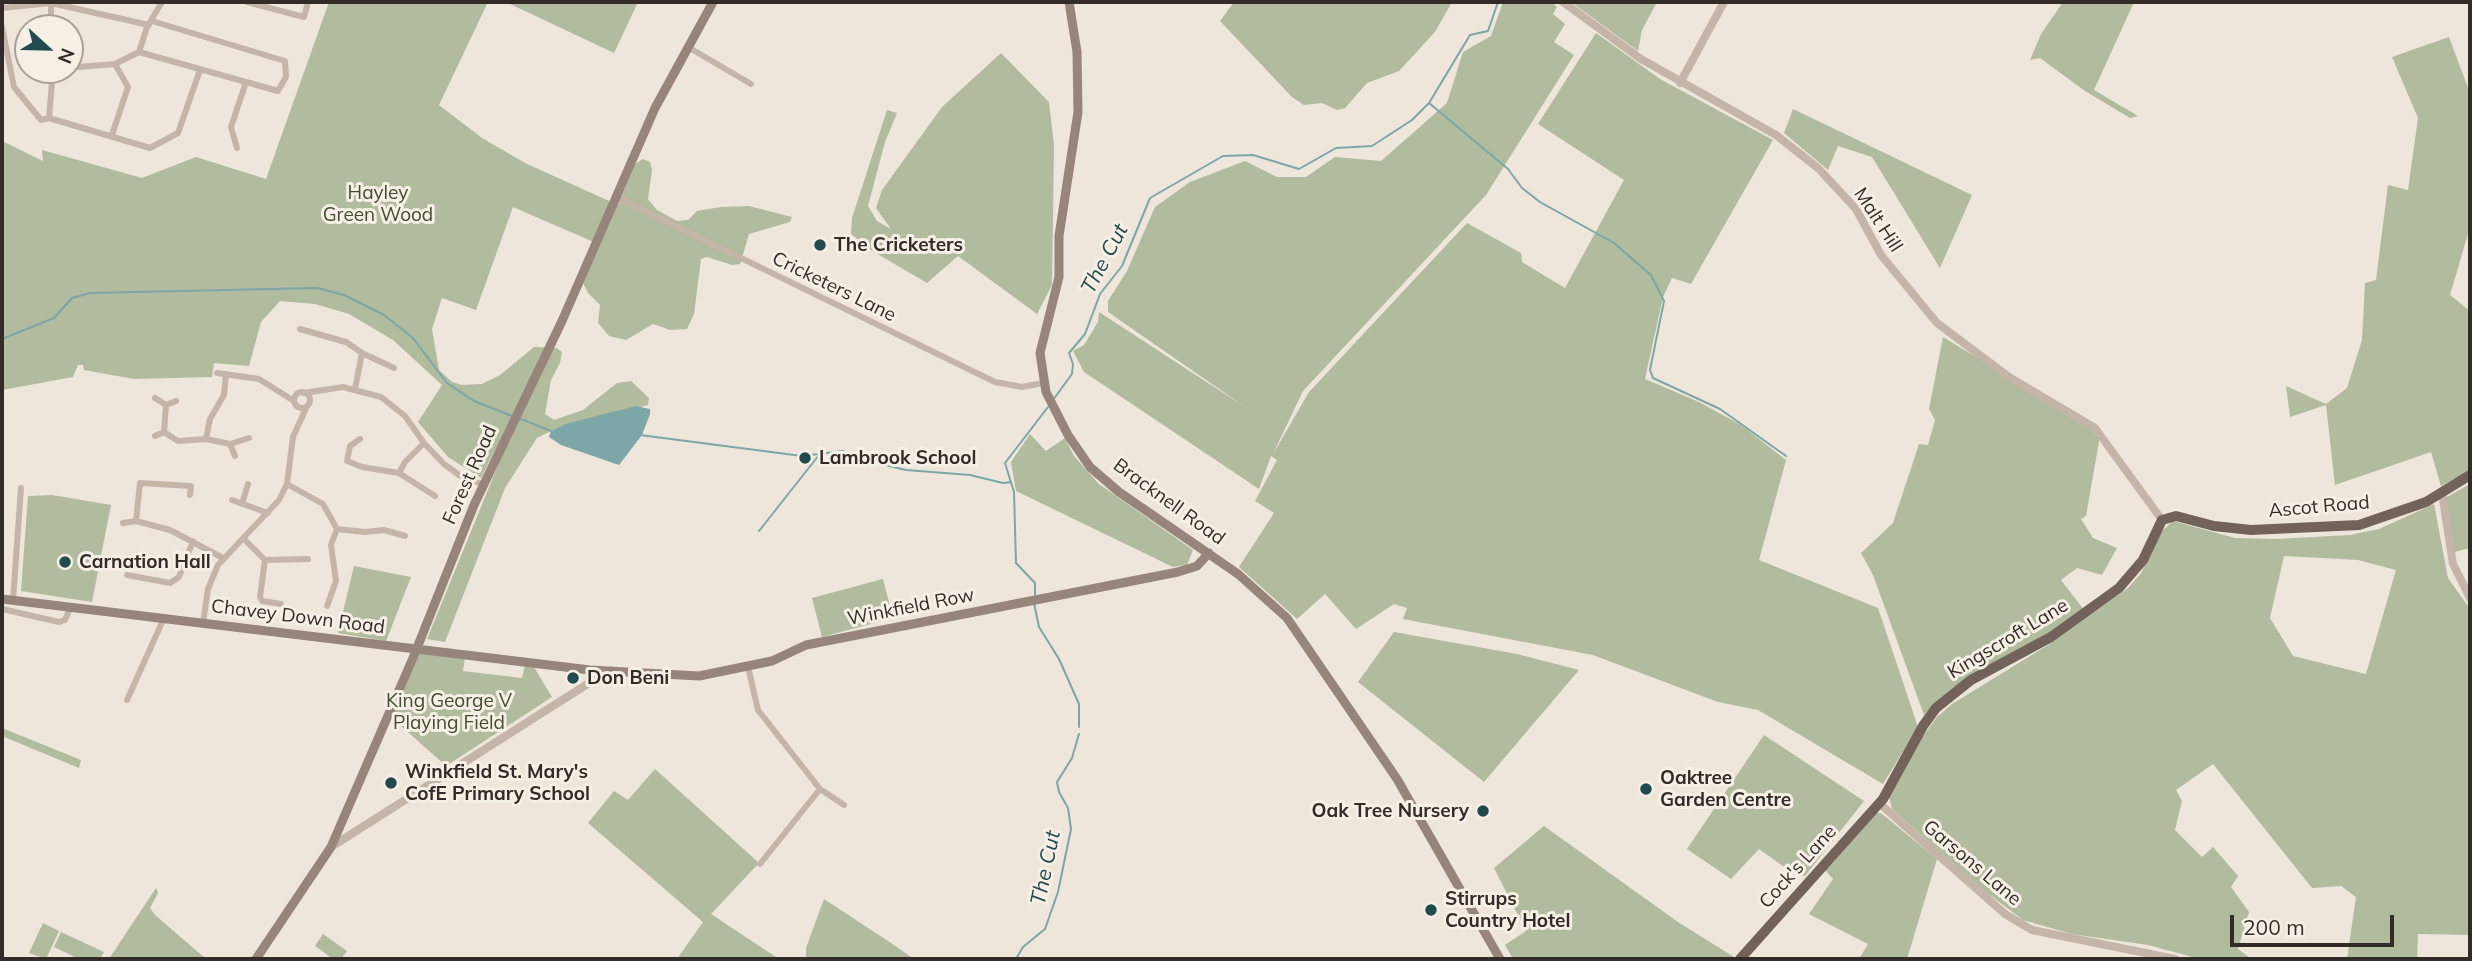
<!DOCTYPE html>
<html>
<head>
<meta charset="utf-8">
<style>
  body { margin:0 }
  #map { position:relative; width:2472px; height:961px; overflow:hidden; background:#eee5db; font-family:Mulish,sans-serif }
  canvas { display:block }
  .frame { position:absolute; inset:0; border:4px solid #322b27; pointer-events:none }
  .north { position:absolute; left:14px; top:14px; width:70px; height:70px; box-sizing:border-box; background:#f6efe6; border:2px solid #a8a19a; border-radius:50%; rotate:112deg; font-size:19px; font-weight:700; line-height:28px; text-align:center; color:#322b27 }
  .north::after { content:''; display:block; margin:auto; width:24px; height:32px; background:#224b4e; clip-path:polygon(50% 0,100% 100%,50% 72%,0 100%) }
  .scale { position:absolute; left:2230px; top:915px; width:164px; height:32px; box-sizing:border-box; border:4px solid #322b27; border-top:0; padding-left:9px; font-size:21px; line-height:24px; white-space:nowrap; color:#322b27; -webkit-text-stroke:5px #f6efe6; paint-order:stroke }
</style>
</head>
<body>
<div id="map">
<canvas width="2472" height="961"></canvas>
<div class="frame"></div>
<div class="north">N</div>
<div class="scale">200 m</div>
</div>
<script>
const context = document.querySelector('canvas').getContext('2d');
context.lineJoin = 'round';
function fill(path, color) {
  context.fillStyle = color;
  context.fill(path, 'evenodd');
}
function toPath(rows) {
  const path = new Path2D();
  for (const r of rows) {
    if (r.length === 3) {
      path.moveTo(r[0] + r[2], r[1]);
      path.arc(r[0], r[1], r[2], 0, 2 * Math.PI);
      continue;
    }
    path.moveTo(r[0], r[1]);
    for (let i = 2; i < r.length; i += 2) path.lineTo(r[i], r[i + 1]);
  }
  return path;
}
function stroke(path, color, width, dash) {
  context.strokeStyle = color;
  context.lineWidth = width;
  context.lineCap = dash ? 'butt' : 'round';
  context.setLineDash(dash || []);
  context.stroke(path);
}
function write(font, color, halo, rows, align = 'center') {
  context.font = font + ' Mulish,sans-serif';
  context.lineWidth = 6;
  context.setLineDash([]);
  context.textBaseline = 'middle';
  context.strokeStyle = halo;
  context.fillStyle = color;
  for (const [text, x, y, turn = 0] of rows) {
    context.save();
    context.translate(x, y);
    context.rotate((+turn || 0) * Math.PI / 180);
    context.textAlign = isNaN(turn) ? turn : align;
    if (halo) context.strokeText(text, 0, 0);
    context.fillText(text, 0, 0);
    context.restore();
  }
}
fill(toPath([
  [329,2,488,2,439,105,482,138,527,164,618,205,635,164,643,159,650,162,652,170,648,199,657,210,677,221,688,220,697,211,721,207,749,206,792,217,790,222,749,234,740,264,732,265,707,257,701,259,694,314,687,329,670,330,653,324,626,340,609,336,598,323,600,305,588,293,583,283,596,243,513,207,476,310,442,298,432,329,439,370,452,382,462,385,482,384,500,375,534,347,557,348,562,352,560,363,551,380,545,414,554,420,583,410,617,383,631,381,649,398,648,405,565,424,537,438,505,488,445,642,427,639,503,453,495,450,481,478,448,457,418,422,442,385,393,340,349,314,315,304,280,301,261,322,249,366,214,363,212,377,134,379,84,370,83,365,78,365,73,377,2,390,2,141,43,161,42,150,142,178,196,157,266,179],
  [506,2,638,2,614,53],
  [1234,2,1452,2,1435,32,1399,71,1367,83,1345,108,1337,110,1322,103,1304,105,1292,97,1220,21],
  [1503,2,1551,2,1557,7,1553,14,1565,24,1554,42,1574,55,1486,195,1303,391,1273,454,1309,392,1467,223,1521,253,1522,262,1565,288,1624,180,1538,124,1596,33,1660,79,1773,140,1691,284,1672,278,1663,297,1645,379,1699,402,1741,425,1786,460,1759,560,1878,608,1918,727,1883,784,1758,710,1718,702,1593,655,1403,619,1407,608,1394,604,1356,629,1325,594,1297,619,1239,567,1274,513,1255,501,1277,460,1271,456,1259,489,1084,372,1073,351,1084,345,1098,322,1099,312,1245,407,1108,312,1108,301,1127,271,1155,207,1190,182,1245,161,1277,177,1306,177,1335,157,1381,161,1447,103,1463,52,1491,36],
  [1571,2,1570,2,1657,2,1642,30,1638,51],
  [2063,2,2134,2,2094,90,2138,116,2130,118,2085,91,2040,58,2030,60,2041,34],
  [2449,37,2470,93,2470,227,2450,295,2470,311,2470,471,2441,486,2431,452,2335,485,2326,405,2290,417,2286,386,2326,404,2347,388,2362,340,2365,283,2376,280,2388,185,2408,190,2418,118,2392,57],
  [1001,53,1049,102,1054,145,1052,285,1037,314,958,256,927,283,874,252,851,234,852,218,887,110,897,113,885,142,868,206,877,221,891,229,876,208,882,190,942,107],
  [1793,109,1972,195,1940,268,1872,157,1838,146,1828,170,1784,133],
  [1943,337,2092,427,2100,436,2086,516,2081,519,2093,538,2117,548,2102,575,2077,568,2061,580,2084,610,2049,638,1939,700,1924,715,1873,575,1861,553,1893,523,1919,444,1928,445,1935,420,1929,409],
  [1030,434,1046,451,1065,438,1074,456,1099,484,1193,550,1187,565,1173,567,1016,491,1011,462],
  [2470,484,2470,548,2455,552,2445,498],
  [52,495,111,505,92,602,21,591,28,496],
  [2434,504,2448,578,2470,609,2470,935,2418,934,2417,959,2347,959,2356,897,2341,886,2312,888,2213,764,2176,790,2182,801,2175,830,2202,857,2213,847,2238,876,2231,887,2249,912,2238,949,2248,956,2247,959,2200,959,2148,945,2072,934,2023,920,1987,893,1892,809,1889,797,1919,742,1936,718,1952,704,2048,645,2128,588,2141,573,2159,534,2173,521,2235,538,2277,539,2350,535,2379,529],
  [2284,556,2358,560,2396,570,2366,674,2293,656,2270,618],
  [354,566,411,577,386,641,338,633],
  [883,579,893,618,822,637,812,598],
  [1394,632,1517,654,1579,670,1484,782,1358,682],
  [420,653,465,657,463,671,522,678,525,665,534,667,552,697,446,766,392,718],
  [2,728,81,760,79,768,2,736],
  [1764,735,1864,801,1805,876,1791,872,1759,849,1731,879,1687,849],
  [655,769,759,863,711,914,779,959,677,959,703,922,588,823,614,791,628,800],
  [1875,813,1881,813,1937,859,1907,959,1859,959,1868,944,1809,914,1833,879,1825,870],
  [1544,826,1678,922,1734,957,1513,959,1505,945,1526,931,1494,868],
  [156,888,158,893,150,908,155,915,206,959,109,959],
  [824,899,891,943,914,959,806,959,806,948],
  [43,923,59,931,46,959,29,953],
  [61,932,104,952,100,959,79,959,54,947],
  [323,934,347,951,341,959,333,959,315,946]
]), '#b1bb9d');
fill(toPath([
  [636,406,650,409,650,414,642,435,619,465,561,445,549,437,551,431,565,424]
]), '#7da6a7');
stroke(toPath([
  [1429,103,1508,169,1522,188,1540,202,1614,243,1651,275,1664,301,1650,370,1653,378,1720,409,1786,456],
  [2,339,54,318,72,298,90,293,317,288,344,295,384,315,413,338,447,383,474,401,512,416],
  [1053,400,1072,374,1073,364,1069,353,1085,334,1100,294,1122,266,1150,198,1223,156,1253,155,1299,169,1336,148,1372,146,1412,120,1429,103,1470,35,1488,31,1498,2],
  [521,419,551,431],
  [640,435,802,456,843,451,860,459,906,470,970,475,1003,483,1011,482],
  [759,531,819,455],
  [1035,597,1035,583,1016,563,1014,492,1005,463,1048,407],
  [1034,603,1039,627,1059,659,1079,704,1079,727],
  [1016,959,1023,947,1045,929,1058,892,1071,829,1068,808,1059,792,1057,782,1072,758,1079,734]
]), '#7da6a7', 2);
stroke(toPath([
  [247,2,304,17,308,2],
  [51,3,51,28],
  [2,8,51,3,149,25],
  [2,27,14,87,41,120,49,118,150,148,178,133,200,70],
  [688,47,751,84],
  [139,52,278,91,286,77,285,61,152,21],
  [70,63,78,67,115,64,139,52,147,27,162,2],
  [49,118,53,70],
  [112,135,128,87,115,64],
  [237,148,231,127,246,82],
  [616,197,995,382,1022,387,1043,383],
  [300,329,346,342,362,353,355,389],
  [362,353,394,368],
  [217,373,259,379,294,401],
  [302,400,8],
  [304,393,343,387,381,397,405,416,424,443,444,464,459,475,484,485],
  [155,398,166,405,176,401],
  [164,432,166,405],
  [155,436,164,432,178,441,206,439,230,444],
  [206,439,210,419,224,395,226,374],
  [360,439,350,446,347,461,362,467,399,473,435,496],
  [235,456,230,444,249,438],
  [399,473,405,462,424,443],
  [287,484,323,504,337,529,331,545,336,581,327,606],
  [190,495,191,486,140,483,136,521,170,530,223,558],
  [232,500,268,513],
  [242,504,248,484],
  [123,523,136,521],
  [337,529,365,532,384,530,405,536],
  [244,539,265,560],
  [127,575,170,583,179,577,193,541],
  [13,600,21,488],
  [281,604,262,601,260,597,265,560,308,559],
  [2,609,59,622,65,620,70,608],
  [203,623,208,589,218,565,279,500,287,484,293,437,307,406],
  [748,667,758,710,820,789,844,805],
  [127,700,164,618],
  [760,864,820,789]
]), '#c4b5a8', 6);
stroke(toPath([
  [1563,2,1641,59,1776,135,1818,168,1856,209,1881,255,1937,323,2009,377,2095,428,2162,520],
  [1680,83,1724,2],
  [2442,493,2453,564,2470,598],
  [589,683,613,671],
  [1879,803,2005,914,2032,930,2175,959],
  [331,847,589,683,590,670]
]), '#c4b5a8', 8);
stroke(toPath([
  [1069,2,1077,52,1078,112,1059,236,1059,277,1040,353,1046,392,1068,435,1090,467,1119,492,1238,574,1287,618,1397,779,1500,959],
  [2,599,590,670,699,676,772,661,806,645,1178,572,1197,566,1209,553],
  [256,959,331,847,413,658,474,505,562,321,655,108,713,2]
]), '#97847a', 9);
stroke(toPath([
  [1740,959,1883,799,1923,726,1936,708,1971,680,2051,637,2119,588,2143,560,2162,520,2176,516,2214,526,2251,530,2359,525,2426,502,2470,475]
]), '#72625a', 10);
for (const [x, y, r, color] of [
  [820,245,7,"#224b4e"],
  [805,458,7,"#224b4e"],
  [65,562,7,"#224b4e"],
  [573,678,7,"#224b4e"],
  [391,783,7,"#224b4e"],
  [1646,789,7,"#224b4e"],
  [1483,811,7,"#224b4e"],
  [1431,910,7,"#224b4e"]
]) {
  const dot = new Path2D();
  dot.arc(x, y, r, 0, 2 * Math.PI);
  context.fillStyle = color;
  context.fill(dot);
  stroke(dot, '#f6efe6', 2.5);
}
write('19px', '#424d2e', '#f6efe6', [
  ["Hayley",378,193],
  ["Green Wood",378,215],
  ["King George V",449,701],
  ["Playing Field",449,723]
]);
write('19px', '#322b27', '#f6efe6', [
  ["Malt Hill",1878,220,57],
  ["Cricketers Lane",834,287,26],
  ["Forest Road",470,475,-66],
  ["Bracknell Road",1169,502,36],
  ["Ascot Road",2319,507,-5],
  ["Winkfield Row",911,607,-11],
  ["Chavey Down Road",298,617,7],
  ["Kingscroft Lane",2008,639,-31],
  ["Garsons Lane",1972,863,40],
  ["Cock's Lane",1798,867,-48]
]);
write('bold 19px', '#322b27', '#f6efe6', [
  ["The Cricketers",834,245],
  ["Lambrook School",819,458],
  ["Carnation Hall",79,562],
  ["Don Beni",587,678],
  ["Winkfield St. Mary's",405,772],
  ["CofE Primary School",405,794],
  ["Oaktree",1660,778],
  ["Garden Centre",1660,800],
  ["Oak Tree Nursery",1469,811,"right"],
  ["Stirrups",1445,899],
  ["Country Hotel",1445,921]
], 'left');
write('italic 21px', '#224b4e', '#f6efe6', [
  ["The Cut",1105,259,-62],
  ["The Cut",1046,868,-78]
]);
</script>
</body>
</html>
